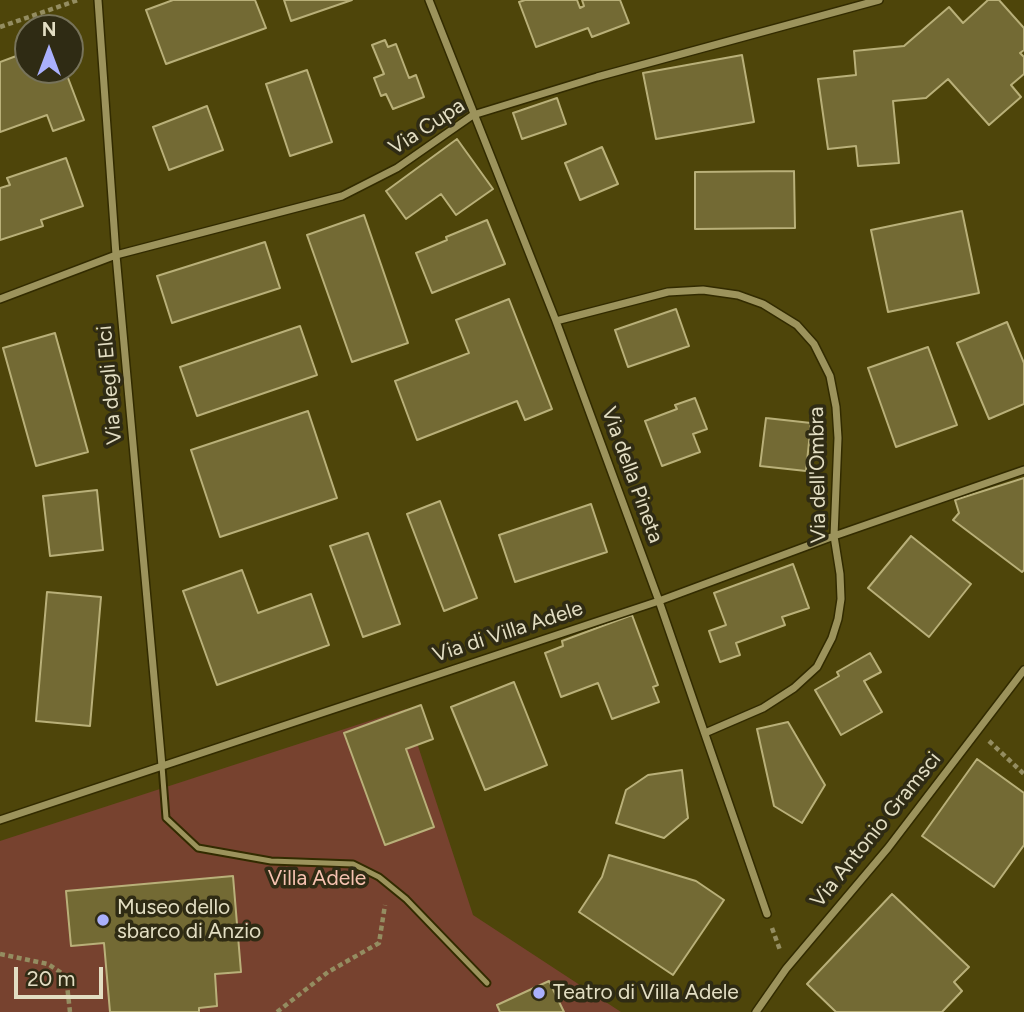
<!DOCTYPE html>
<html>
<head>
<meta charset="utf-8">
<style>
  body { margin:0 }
  #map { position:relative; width:1024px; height:1012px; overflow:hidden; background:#4e450a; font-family:Figtree,sans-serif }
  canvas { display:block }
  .north { position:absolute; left:14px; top:14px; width:70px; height:70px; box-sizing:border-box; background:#2f2b14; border:2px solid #77735a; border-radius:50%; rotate:0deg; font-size:19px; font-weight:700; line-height:28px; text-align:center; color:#e3dec3 }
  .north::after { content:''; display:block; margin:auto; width:24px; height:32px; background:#aab0fc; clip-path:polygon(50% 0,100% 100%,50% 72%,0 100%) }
  .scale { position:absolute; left:14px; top:967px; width:89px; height:32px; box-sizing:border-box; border:4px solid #e3dec3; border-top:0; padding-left:9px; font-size:21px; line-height:24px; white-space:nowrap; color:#e3dec3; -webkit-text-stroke:5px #2f2b14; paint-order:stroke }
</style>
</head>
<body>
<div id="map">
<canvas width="1024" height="1012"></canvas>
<div class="north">N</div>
<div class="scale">20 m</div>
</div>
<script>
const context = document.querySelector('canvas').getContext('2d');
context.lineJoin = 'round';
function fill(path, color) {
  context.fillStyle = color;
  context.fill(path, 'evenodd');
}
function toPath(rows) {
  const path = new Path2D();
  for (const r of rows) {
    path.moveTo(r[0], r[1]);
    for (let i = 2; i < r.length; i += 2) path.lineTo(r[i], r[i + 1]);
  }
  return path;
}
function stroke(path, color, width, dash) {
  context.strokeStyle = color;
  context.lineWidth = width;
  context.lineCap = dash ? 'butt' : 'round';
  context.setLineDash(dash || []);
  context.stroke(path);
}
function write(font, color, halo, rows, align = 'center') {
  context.font = font + ' Figtree,sans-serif';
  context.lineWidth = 7;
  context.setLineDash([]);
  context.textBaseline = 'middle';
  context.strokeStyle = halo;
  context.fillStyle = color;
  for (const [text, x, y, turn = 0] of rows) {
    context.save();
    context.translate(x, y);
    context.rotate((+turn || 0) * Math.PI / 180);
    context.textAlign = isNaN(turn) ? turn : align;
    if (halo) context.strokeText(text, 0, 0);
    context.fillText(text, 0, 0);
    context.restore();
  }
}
fill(toPath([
  [406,709,473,915,621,1012,0,1012,0,841]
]), '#77422f');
const building = toPath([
  [173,0,255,0,266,28,166,64,146,10,173,0],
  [284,0,352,0,291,21,284,0],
  [525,0,577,0,580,8,584,6,582,0,620,0,629,23,592,37,588,28,536,47,519,2,525,0],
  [988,0,999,0,1024,28,1024,50,1020,53,1024,57,1024,74,1011,85,1021,97,989,125,948,79,926,98,893,101,899,163,858,166,856,146,828,149,818,79,856,75,854,51,904,46,949,7,963,23,988,0],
  [385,40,388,47,396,44,409,78,416,75,424,97,393,109,386,94,381,96,374,78,384,74,372,45,385,40],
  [28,42,28,70,65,70,84,120,53,131,47,115,0,132,0,62,19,55,16,46,28,42],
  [742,55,754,122,656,139,643,73,742,55],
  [307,70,332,142,290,156,266,84,307,70],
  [557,98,566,124,522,139,513,113,557,98],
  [207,106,223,150,169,170,153,127,207,106],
  [457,139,493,189,456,215,441,194,406,219,386,191,457,139],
  [602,147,618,184,580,200,565,163,602,147],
  [66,158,83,206,41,220,43,226,0,240,0,188,10,185,7,178,66,158],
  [794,171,795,228,695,229,695,172,794,171],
  [962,211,979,293,888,312,871,230,962,211],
  [364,215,408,343,352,362,307,235,364,215],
  [487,220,505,264,432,293,416,253,447,240,446,237,487,220],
  [265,242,280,288,172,323,157,276,265,242],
  [509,299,552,409,525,420,517,401,417,440,395,381,469,353,456,320,509,299],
  [676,309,689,346,628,367,615,330,676,309],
  [1007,322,1024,363,1024,404,989,419,957,343,1007,322],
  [300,326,317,375,197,416,180,367,300,326],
  [55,333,88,452,36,466,3,348,55,333],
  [928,347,957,425,896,447,868,368,928,347],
  [695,398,707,429,693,434,700,452,662,466,645,421,677,409,675,405,695,398],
  [308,411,337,498,220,537,191,450,308,411],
  [766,418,811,423,806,471,760,466,766,418],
  [1024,478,1024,570,1022,572,953,520,959,513,955,500,1024,478],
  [97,490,103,550,50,556,43,496,97,490],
  [440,501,477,598,444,611,407,514,440,501],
  [591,504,607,552,515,582,499,535,591,504],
  [368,533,400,624,363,637,330,546,368,533],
  [911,536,971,584,929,637,868,588,911,536],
  [793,564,809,608,782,617,785,625,736,643,740,655,720,662,709,631,726,625,714,593,793,564],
  [242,570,258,613,311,594,329,645,217,685,183,591,242,570],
  [47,592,101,597,90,726,36,721,47,592],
  [632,615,658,685,653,687,659,702,612,719,598,683,561,697,545,653,563,646,562,641,632,615],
  [870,653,881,672,864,681,882,712,841,735,815,690,839,676,837,672,870,653],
  [514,682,547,765,485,790,451,707,514,682],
  [421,705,433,739,406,749,434,827,385,845,344,733,421,705],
  [788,722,825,785,802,823,774,806,757,729,788,722],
  [977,759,1024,793,1024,845,994,887,922,836,977,759],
  [682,770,688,818,664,838,616,823,626,790,648,775,682,770],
  [609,855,696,881,724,900,673,975,579,912,602,877,609,855],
  [233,876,241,972,215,974,217,1006,199,1008,199,1012,110,1012,104,943,71,946,66,891,233,876],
  [892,894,969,967,954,982,962,991,942,1012,836,1012,807,984,892,894],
  [549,981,564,1012,500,1012,497,1005,549,981]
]);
fill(building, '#736a34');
stroke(building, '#b9b079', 2);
const service = toPath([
  [162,766,166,818,198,848,271,861,353,864,379,877,406,899,487,983]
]);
const minor = toPath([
  [98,0,116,255,162,766],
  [429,0,556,321,659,601,767,914],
  [0,299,116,255,342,196,397,168,473,115,597,77,879,0],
  [556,321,668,292,703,290,738,295,763,304,797,325,814,344,830,376,836,407,838,438,834,536,840,574,841,599,838,619,832,638,817,667,794,688,763,708,705,733],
  [0,820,659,601,834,536,1024,470],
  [756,1012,786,969,888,848,1024,670]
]);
stroke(service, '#322b00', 9);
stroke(minor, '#322b00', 10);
stroke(toPath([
  [0,27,78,0],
  [989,741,1024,774],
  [772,928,780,950],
  [0,954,48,964,66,976,70,1012],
  [277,1012,328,972,379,943,385,905]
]), '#948d61', 4.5, [5, 3.5]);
stroke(service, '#9c935c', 5);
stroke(minor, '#9c935c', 7);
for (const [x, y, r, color] of [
  [103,920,7,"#aab0fc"],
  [539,993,7,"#aab0fc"]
]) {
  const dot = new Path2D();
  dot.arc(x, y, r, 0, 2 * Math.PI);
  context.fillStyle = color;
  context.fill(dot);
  stroke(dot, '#2f2b14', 2.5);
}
write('21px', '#e3dec3', '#2f2b14', [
  ["Via Cupa",427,127,-33],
  ["Via degli Elci",110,385,-95],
  ["Via della Pineta",632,475,70],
  ["Via dell'Ombra",818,475,-91],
  ["Via di Villa Adele",508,632,-18],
  ["Via Antonio Gramsci",876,830,-51]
]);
write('21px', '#f6c2b0', '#2f2b14', [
  ["Villa Adele",317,879]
]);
write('21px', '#e3dec3', '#2f2b14', [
  ["Museo dello",117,908],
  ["sbarco di Anzio",117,932],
  ["Teatro di Villa Adele",553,993]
], 'left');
</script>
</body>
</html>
